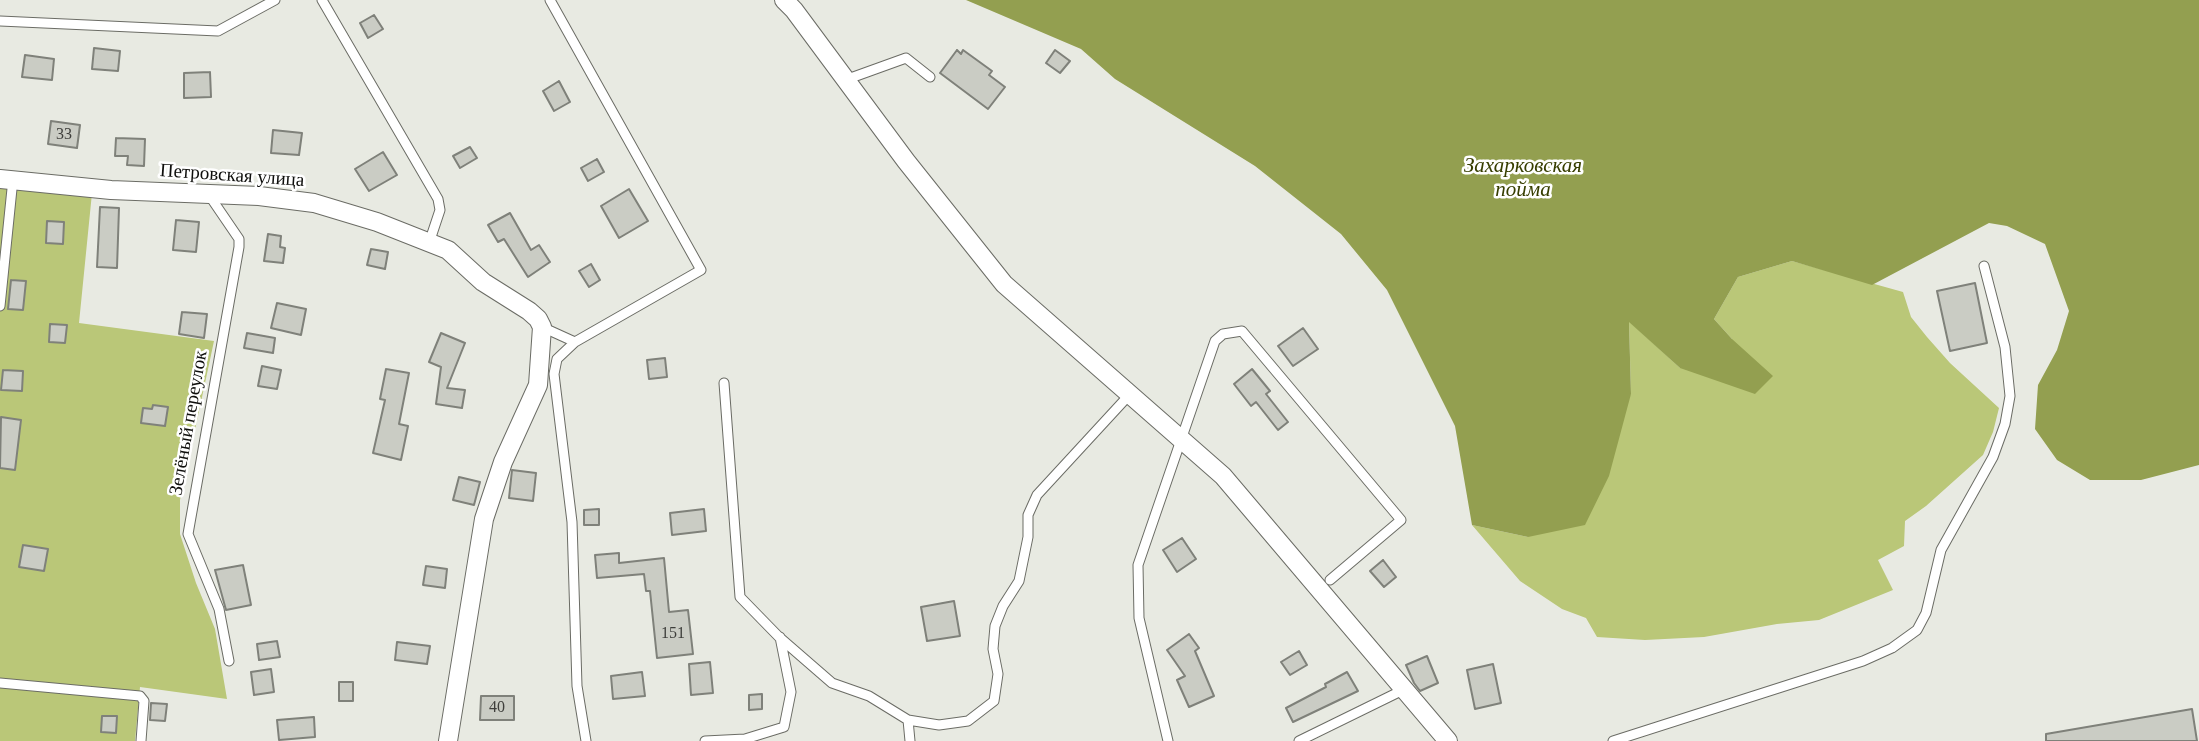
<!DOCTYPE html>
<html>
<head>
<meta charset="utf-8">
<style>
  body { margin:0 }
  canvas { display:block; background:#e8eae2 }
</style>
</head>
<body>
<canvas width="2199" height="741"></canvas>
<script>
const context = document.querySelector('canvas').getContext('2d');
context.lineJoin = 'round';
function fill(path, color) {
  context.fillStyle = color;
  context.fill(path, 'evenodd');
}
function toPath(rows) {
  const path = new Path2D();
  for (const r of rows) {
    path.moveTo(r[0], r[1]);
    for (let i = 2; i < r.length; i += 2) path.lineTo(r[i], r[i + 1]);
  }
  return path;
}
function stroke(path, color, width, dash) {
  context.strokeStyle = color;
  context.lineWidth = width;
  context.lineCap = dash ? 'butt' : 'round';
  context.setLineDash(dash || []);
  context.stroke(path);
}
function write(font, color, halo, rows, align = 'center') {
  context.font = font + ' "Times New Roman",serif';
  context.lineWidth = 5;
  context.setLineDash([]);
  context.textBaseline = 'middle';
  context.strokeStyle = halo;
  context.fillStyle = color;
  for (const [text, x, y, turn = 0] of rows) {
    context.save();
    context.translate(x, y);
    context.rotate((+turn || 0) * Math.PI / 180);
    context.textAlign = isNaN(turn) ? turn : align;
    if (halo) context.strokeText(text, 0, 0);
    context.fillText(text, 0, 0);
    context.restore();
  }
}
fill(toPath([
  [0,183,92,193,79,323,214,341,180,500,180,534,196,583,215,629,227,699,140,687,135,741,0,741],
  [1792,261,1903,292,1911,317,1927,337,1950,363,1999,408,1993,432,1983,455,1926,506,1905,521,1904,546,1878,560,1893,590,1819,620,1777,624,1704,637,1645,640,1597,637,1586,618,1562,609,1520,581,1472,525,1528,537,1631,394,1629,321,1680,368,1732,339,1714,319,1738,277]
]), '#bac778');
fill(toPath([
  [966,0,2199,0,2199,465,2141,480,2090,480,2057,460,2035,429,2038,385,2057,350,2069,311,2045,244,2007,226,1989,223,1872,285,1792,261,1738,277,1714,319,1732,339,1773,376,1755,394,1680,368,1629,322,1631,394,1609,476,1585,525,1528,537,1472,525,1455,426,1387,290,1341,234,1255,166,1115,79,1081,49]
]), '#939f50');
const building = toPath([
  [374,15,383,29,368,38,360,23,374,15],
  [94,48,120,51,118,71,92,69,94,48],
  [957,50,961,54,963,50,992,71,989,75,1005,87,988,109,940,73,957,50],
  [1055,50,1070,61,1060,73,1046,63,1055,50],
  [25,55,54,59,52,80,22,77,25,55],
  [210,72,211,97,184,98,184,73,210,72],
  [559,81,570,102,554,111,543,91,559,81],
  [51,121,80,125,77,148,48,144,51,121],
  [273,130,302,133,299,155,271,153,273,130],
  [116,138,145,139,144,166,127,165,128,156,115,156,116,138],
  [470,147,477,158,460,168,453,156,470,147],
  [383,152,397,175,369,191,355,169,383,152],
  [597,159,604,172,588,181,581,168,597,159],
  [629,189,648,221,619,238,601,206,629,189],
  [100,207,119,208,117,268,97,267,100,207],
  [510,213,531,250,539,245,550,262,528,277,504,239,498,242,488,225,510,213],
  [176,220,199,222,196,252,173,250,176,220],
  [47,221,64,222,63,244,46,243,47,221],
  [268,234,281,236,280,247,285,248,283,263,264,261,268,234],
  [371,249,388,252,385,269,367,265,371,249],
  [591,264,600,280,589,287,579,271,591,264],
  [11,280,26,281,23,310,8,309,11,280],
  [1975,283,1987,343,1950,351,1937,291,1975,283],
  [277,303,306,309,301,335,271,328,277,303],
  [182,312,207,314,204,338,179,334,182,312],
  [50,324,67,325,65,343,49,342,50,324],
  [1303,328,1318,349,1293,366,1278,346,1303,328],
  [247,333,275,338,273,353,244,348,247,333],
  [441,333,465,343,447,388,465,390,462,408,436,404,441,367,429,362,441,333],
  [665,358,667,377,649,379,647,360,665,358],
  [262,366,281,370,277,389,258,386,262,366],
  [386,369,409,373,399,424,408,426,401,460,373,453,385,400,380,399,386,369],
  [1252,369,1270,391,1266,394,1288,422,1278,430,1256,402,1251,406,1234,384,1252,369],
  [3,370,23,371,22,391,1,390,3,370],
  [153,405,168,407,165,426,141,423,143,408,152,409,153,405],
  [1,417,21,420,15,470,0,468,1,417],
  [512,470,536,473,533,501,509,498,512,470],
  [459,477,480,482,474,505,453,500,459,477],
  [599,509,599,525,584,525,584,510,599,509],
  [704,509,706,531,672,535,670,513,704,509],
  [1182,538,1196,559,1177,572,1163,550,1182,538],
  [23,545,48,549,44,571,19,567,23,545],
  [619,553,619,563,664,558,669,612,688,610,693,654,657,658,650,591,646,591,644,574,597,578,595,555,619,553],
  [1383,560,1396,577,1384,587,1370,571,1383,560],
  [243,565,251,605,226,610,215,570,243,565],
  [426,566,447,569,445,588,423,585,426,566],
  [954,601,960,636,927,641,921,607,954,601],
  [1189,634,1199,648,1195,651,1214,696,1189,707,1177,680,1185,676,1167,650,1189,634],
  [277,641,280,657,259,660,257,644,277,641],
  [397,642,430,646,427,664,395,660,397,642],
  [1299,651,1307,665,1290,675,1281,662,1299,651],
  [1427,656,1438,683,1420,691,1414,683,1406,665,1427,656],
  [710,662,713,693,691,695,689,664,710,662],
  [1493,664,1501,703,1475,709,1467,670,1493,664],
  [271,669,274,692,254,695,251,672,271,669],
  [642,672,645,696,613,699,611,676,642,672],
  [1347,672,1358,691,1293,722,1286,708,1326,687,1325,684,1347,672],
  [339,682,353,682,353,701,339,701,339,682],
  [762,694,762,709,749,710,749,695,762,694],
  [481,696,514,696,514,720,480,720,481,696],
  [151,703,167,704,165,721,150,720,151,703],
  [2192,709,2197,741,2046,741,2046,734,2192,709],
  [102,716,117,716,116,733,101,732,102,716],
  [314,717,315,737,279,740,277,720,314,717]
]);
fill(building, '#caccc4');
stroke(building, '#7f817a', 2);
const service = toPath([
  [322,0,438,199,440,210,429,243],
  [550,0,701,270,575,342,557,359,554,374,572,522,577,686,586,741],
  [0,21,218,31,275,0],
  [845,80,906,58,930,77],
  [209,195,239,239,239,247,188,534,219,609,229,661],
  [0,306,13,179],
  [542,327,575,342],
  [724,383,740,597,779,637,832,683,869,696,908,720],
  [0,683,140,696,144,701,141,741],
  [705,741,745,739,784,727,791,692,780,637],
  [910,741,908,720,939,725,968,721,994,701,998,674,993,649,995,626,1003,606,1019,581,1028,537,1028,515,1037,495,1131,393],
  [1168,741,1139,618,1138,565,1215,341,1223,334,1242,331,1401,520,1330,580],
  [1299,741,1403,690],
  [1613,741,1863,661,1892,648,1917,630,1926,613,1941,550,1993,457,2005,424,2010,396,2005,347,1984,266]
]);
const minor = toPath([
  [784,0,794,10,906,161,1004,284,1223,476,1448,741],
  [0,179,111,190,259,196,314,203,377,222,448,250,483,282,529,311,538,319,542,327,538,385,503,462,484,519,448,741]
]);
stroke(service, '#6b6c65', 11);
stroke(minor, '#6b6c65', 20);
stroke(service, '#fff', 9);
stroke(minor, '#fff', 18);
write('16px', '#3e3e3b', null, [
  ["33",64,135],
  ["151",673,634],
  ["40",497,708]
]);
write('19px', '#0f0f0d', '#fff', [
  ["Петровская улица",232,176,4],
  ["Зелёный переулок",189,423,-80]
]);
write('italic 21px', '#373e00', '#fff', [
  ["Захарковская",1523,166],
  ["пойма",1523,190]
]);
</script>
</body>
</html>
